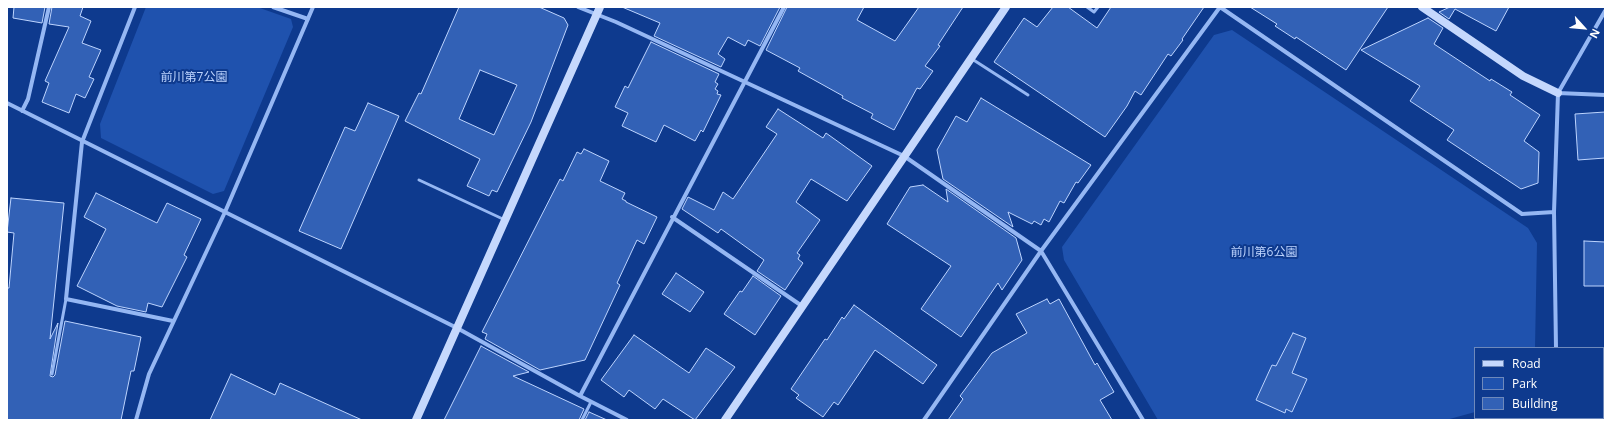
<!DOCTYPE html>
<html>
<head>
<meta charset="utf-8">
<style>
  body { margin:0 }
  #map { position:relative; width:1612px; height:427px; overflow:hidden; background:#0e3a8e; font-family:"Open Sans",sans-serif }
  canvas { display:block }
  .frame { position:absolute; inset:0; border:8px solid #fff; pointer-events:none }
  .legend { position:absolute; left:1474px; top:347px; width:130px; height:72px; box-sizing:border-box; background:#0e3a8e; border:1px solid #6e89bb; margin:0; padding:5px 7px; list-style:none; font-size:12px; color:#fff }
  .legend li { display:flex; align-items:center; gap:8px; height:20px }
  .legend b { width:20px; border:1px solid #6e89bb }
  .north { position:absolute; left:1564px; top:8px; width:40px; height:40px; -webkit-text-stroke:3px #0e3a8e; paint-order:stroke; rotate:117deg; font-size:11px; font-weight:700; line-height:16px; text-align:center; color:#fff }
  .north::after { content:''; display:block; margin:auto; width:14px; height:18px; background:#fff; clip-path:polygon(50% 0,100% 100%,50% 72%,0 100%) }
</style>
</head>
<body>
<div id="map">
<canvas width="1612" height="427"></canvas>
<div class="frame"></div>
<ul class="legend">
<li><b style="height:5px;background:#c5d8fd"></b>Road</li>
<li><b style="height:11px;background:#1f52ae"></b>Park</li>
<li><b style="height:11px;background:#3261b6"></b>Building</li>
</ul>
<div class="north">N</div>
</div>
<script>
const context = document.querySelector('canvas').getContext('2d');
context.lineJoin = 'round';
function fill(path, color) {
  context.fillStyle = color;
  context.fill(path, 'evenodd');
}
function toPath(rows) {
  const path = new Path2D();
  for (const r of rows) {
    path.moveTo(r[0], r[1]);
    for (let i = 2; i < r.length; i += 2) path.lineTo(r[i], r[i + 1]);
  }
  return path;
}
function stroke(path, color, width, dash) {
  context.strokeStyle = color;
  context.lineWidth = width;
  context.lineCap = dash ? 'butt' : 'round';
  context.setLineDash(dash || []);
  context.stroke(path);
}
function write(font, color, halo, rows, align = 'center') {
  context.font = font + ' "Open Sans","Noto Sans JP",sans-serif';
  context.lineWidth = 4;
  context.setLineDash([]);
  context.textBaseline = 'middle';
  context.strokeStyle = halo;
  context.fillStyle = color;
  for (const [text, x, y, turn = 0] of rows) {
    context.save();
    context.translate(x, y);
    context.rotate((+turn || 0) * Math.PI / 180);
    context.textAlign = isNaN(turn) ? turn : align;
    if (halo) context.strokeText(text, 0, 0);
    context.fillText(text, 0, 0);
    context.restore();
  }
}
fill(toPath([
  [146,7,257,7,291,19,293,27,224,191,213,194,101,138,100,124],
  [1232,30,1528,228,1537,243,1535,348,1475,348,1475,412,1446,420,1158,420,1064,260,1062,247,1214,35]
]), '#1f52ae');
const building = toPath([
  [14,7,45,7,42,23,13,18,14,7],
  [52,7,83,7,80,16,91,21,82,43,101,50,89,77,94,79,85,98,76,94,69,113,42,102,49,83,45,81,69,27,49,24,52,7],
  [459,7,539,7,564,18,568,25,531,122,497,192,492,190,489,196,467,186,480,159,405,121,419,93,421,94,459,7],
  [480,70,517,85,494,135,459,119,480,70],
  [622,7,780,7,760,46,748,40,745,46,728,37,718,54,725,59,721,67,654,36,660,23,622,7],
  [787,7,864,7,857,20,895,41,919,7,963,7,938,45,940,46,925,66,933,71,920,89,917,88,894,130,871,118,873,114,842,98,843,96,798,71,800,68,766,50,787,7],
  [1053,7,1068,7,1097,28,1111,7,1204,7,1182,39,1183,40,1171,56,1168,54,1141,95,1135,91,1127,106,1105,137,994,62,1024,18,1037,27,1053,7],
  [1250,7,1388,7,1346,70,1296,37,1295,39,1275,26,1277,24,1250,7],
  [1450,7,1509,7,1496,31,1455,9,1449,19,1439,12,1450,7],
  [1428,18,1443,28,1434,44,1490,81,1491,79,1512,92,1510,95,1540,115,1524,141,1539,152,1538,183,1521,189,1447,140,1454,130,1410,101,1420,86,1361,50,1428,18],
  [651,42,719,74,715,82,718,84,715,89,718,91,717,94,721,95,703,132,701,130,695,141,664,125,656,142,622,126,628,113,615,107,625,86,628,88,651,42],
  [981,98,1091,165,1078,183,1076,182,1064,203,1060,201,1049,222,1044,219,1041,225,1034,221,1032,224,1008,212,1013,227,943,179,937,150,956,116,967,122,981,98],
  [368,103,399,116,341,249,299,231,345,127,355,131,368,103],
  [778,109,823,138,826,133,872,166,847,201,811,179,796,202,820,220,797,253,800,255,798,259,803,263,785,290,757,271,764,260,721,229,718,233,682,209,688,197,714,210,723,192,733,199,777,134,766,127,778,109],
  [1605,112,1605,158,1578,160,1575,114,1605,112],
  [584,149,609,161,600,181,625,193,622,199,626,201,626,202,657,217,644,244,637,240,617,283,620,285,585,360,540,370,485,339,487,334,482,332,560,179,563,181,577,152,581,154,584,149],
  [923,185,948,202,946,189,1016,238,1022,260,1002,290,998,283,961,337,921,309,951,266,887,224,910,187,923,185],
  [96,193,157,223,167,203,201,219,184,255,187,257,162,307,148,303,146,312,117,306,77,286,106,229,84,217,96,193],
  [11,198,64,203,50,339,58,323,50,376,53,377,55,375,65,321,141,337,134,371,131,371,121,420,7,420,7,288,9,288,14,233,7,232,11,198],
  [1584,241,1605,242,1605,286,1584,286,1584,241],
  [676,273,704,292,690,312,662,294,676,273],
  [753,276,781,296,755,335,724,314,740,291,742,292,753,276],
  [1047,299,1050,304,1059,299,1095,365,1097,363,1114,392,1100,400,1112,420,948,420,963,399,960,396,992,353,1027,333,1016,314,1047,299],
  [854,305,937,365,923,384,875,350,838,405,834,402,823,417,796,398,799,395,791,389,825,339,827,340,842,317,844,319,854,305],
  [1293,333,1306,338,1292,373,1307,379,1292,412,1286,409,1285,413,1256,400,1272,365,1276,366,1293,333],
  [634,335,689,373,706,348,735,367,695,420,663,399,655,409,629,390,624,397,601,380,634,335],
  [481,346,529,372,513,376,584,409,579,420,444,420,481,346],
  [231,374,275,395,280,383,362,420,210,420,231,374],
  [589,412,607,420,585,420,589,412]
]);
fill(building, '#3261b6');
stroke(building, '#bdd4fe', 1);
stroke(toPath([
  [1087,7,1094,12,1098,7],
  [972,59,1028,95],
  [419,180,505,220],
  [52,374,66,299],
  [582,420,591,402]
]), '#95b7f3', 3);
stroke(toPath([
  [135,7,82,142,66,299,173,321],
  [273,7,308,19],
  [578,7,616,22,904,156,1041,251,1143,420],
  [1220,7,1522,214,1554,212],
  [1558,93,1605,95],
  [7,103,457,328,580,396,627,420],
  [22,111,28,99,49,7],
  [672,217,802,306],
  [1556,348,1554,212,1558,93,1605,11],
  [1603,391,1605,390],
  [580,396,784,7],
  [1561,418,1561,420],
  [136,420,149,374,225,212,313,7],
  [924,420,1041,251,1220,7],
  [1502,420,1510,418]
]), '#95b7f3', 4);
stroke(toPath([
  [1422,7,1523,76,1558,93],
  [416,420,600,7],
  [725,420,1006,7]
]), '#c5d8fd', 8);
write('12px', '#bdd4fe', '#0e3a8e', [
  ["前川第7公園",194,78],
  ["前川第6公園",1264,253]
]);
</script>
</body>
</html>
